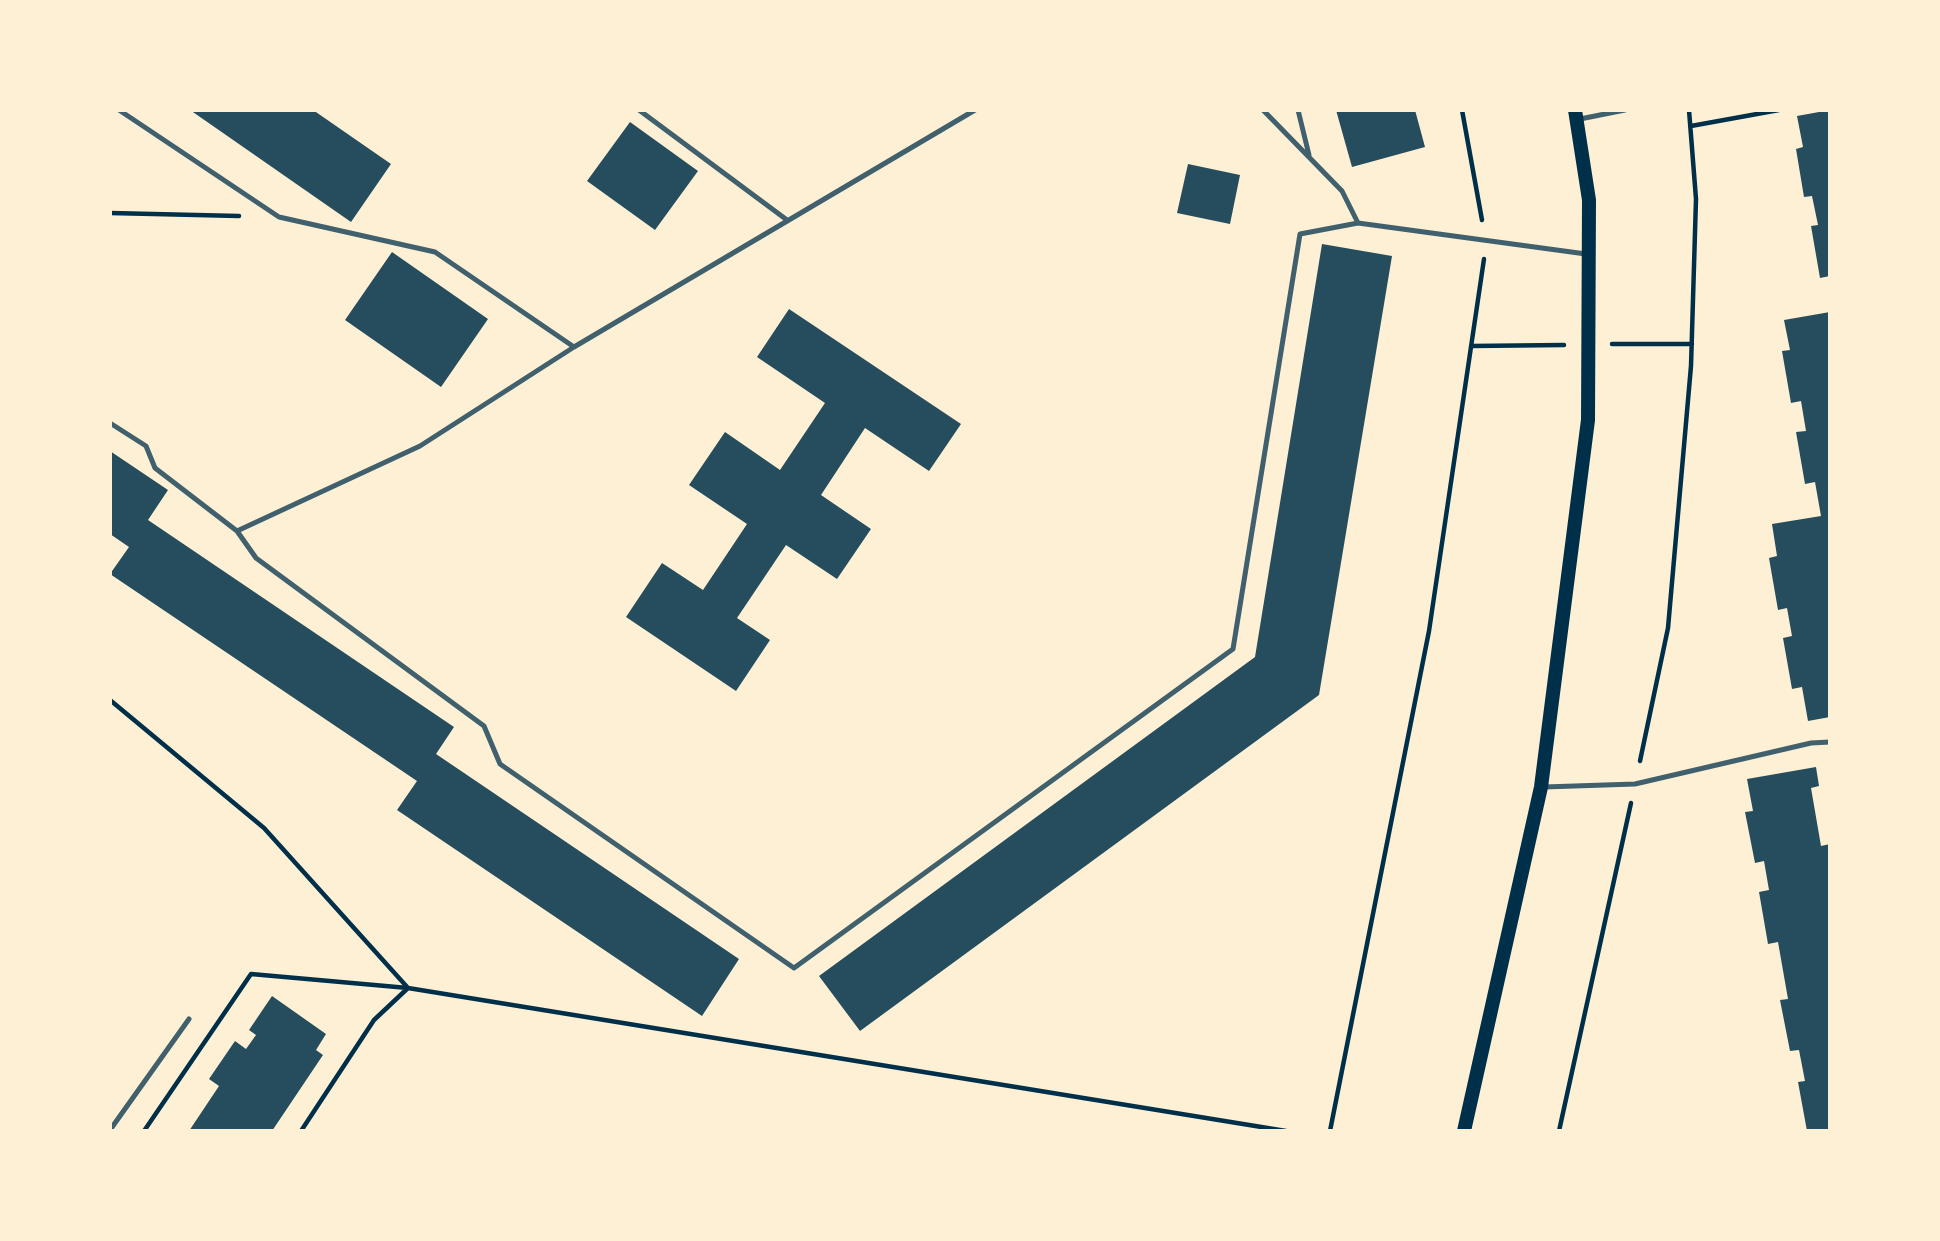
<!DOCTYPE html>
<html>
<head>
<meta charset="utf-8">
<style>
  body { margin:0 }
  #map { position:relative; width:1940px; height:1241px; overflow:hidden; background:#fdf0d5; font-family:"Source Sans 3",sans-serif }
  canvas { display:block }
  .frame { position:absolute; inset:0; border:112px solid #fdf0d5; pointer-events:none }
</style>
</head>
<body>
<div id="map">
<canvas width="1940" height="1241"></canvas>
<div class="frame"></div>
</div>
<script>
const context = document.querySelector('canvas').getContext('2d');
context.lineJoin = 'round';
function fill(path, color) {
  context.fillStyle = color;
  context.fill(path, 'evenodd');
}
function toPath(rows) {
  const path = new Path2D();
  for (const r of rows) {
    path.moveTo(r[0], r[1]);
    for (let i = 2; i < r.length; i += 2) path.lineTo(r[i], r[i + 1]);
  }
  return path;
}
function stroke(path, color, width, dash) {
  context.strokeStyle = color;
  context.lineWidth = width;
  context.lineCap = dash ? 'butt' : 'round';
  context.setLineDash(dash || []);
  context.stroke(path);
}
fill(toPath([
  [190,110,313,110,391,164,351,222],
  [1336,110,1415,110,1425,147,1352,167],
  [1830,110,1830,276,1820,278,1811,226,1818,225,1812,196,1804,197,1796,149,1803,147,1797,116],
  [630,122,698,171,655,230,587,181],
  [1188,164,1240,175,1230,224,1177,213],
  [1322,244,1392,256,1319,695,860,1031,819,976,1255,657],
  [392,252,488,319,441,387,345,320],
  [789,309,961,424,929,471,865,428,821,495,871,529,837,579,786,545,737,618,770,640,736,691,626,617,662,563,703,590,747,524,689,485,725,432,780,470,825,403,757,357],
  [1830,312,1830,717,1808,721,1802,687,1792,689,1783,638,1792,636,1787,608,1778,610,1769,558,1777,556,1772,524,1821,516,1815,482,1805,484,1796,432,1806,431,1801,401,1791,403,1782,351,1790,350,1784,320],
  [110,451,168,490,148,520,454,727,436,754,739,959,702,1016,397,810,417,781,110,574,129,547,110,534],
  [1816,767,1819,786,1811,788,1821,846,1830,844,1830,1131,1807,1131,1798,1082,1805,1081,1799,1050,1790,1051,1780,1000,1788,999,1778,942,1768,944,1759,892,1769,890,1764,861,1755,863,1745,812,1753,811,1747,779],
  [272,996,326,1034,316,1050,323,1055,272,1131,189,1131,219,1086,209,1079,235,1041,246,1049,256,1035,249,1030]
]), '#264d5e');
stroke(toPath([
  [1462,110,1482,220],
  [1691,126,1779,110],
  [110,213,239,216],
  [1612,344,1692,344],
  [1471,346,1564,345],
  [110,700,264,828,408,988],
  [1640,761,1668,628,1691,366,1696,199,1689,110],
  [144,1131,251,974,408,988],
  [301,1131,374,1020,408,988,1286,1131],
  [1330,1131,1429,631,1484,259],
  [1559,1131,1631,803]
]), '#003049', 4.5);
stroke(toPath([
  [119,110,279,217,435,252,574,347,975,110],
  [639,110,787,220],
  [1263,110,1342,191,1358,223,1586,254],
  [1298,110,1309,155],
  [1580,119,1625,110],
  [110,423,146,446,155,468,237,531,420,446,574,347],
  [237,531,256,558,484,726,500,764,794,968,1233,649,1300,234,1358,223],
  [1544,787,1635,784,1811,743,1830,742],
  [110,1130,189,1019]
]), '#3f606c', 5);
stroke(toPath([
  [1464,1131,1541,787,1588,420,1589,200,1575,110]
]), '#003049', 14);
</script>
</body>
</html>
